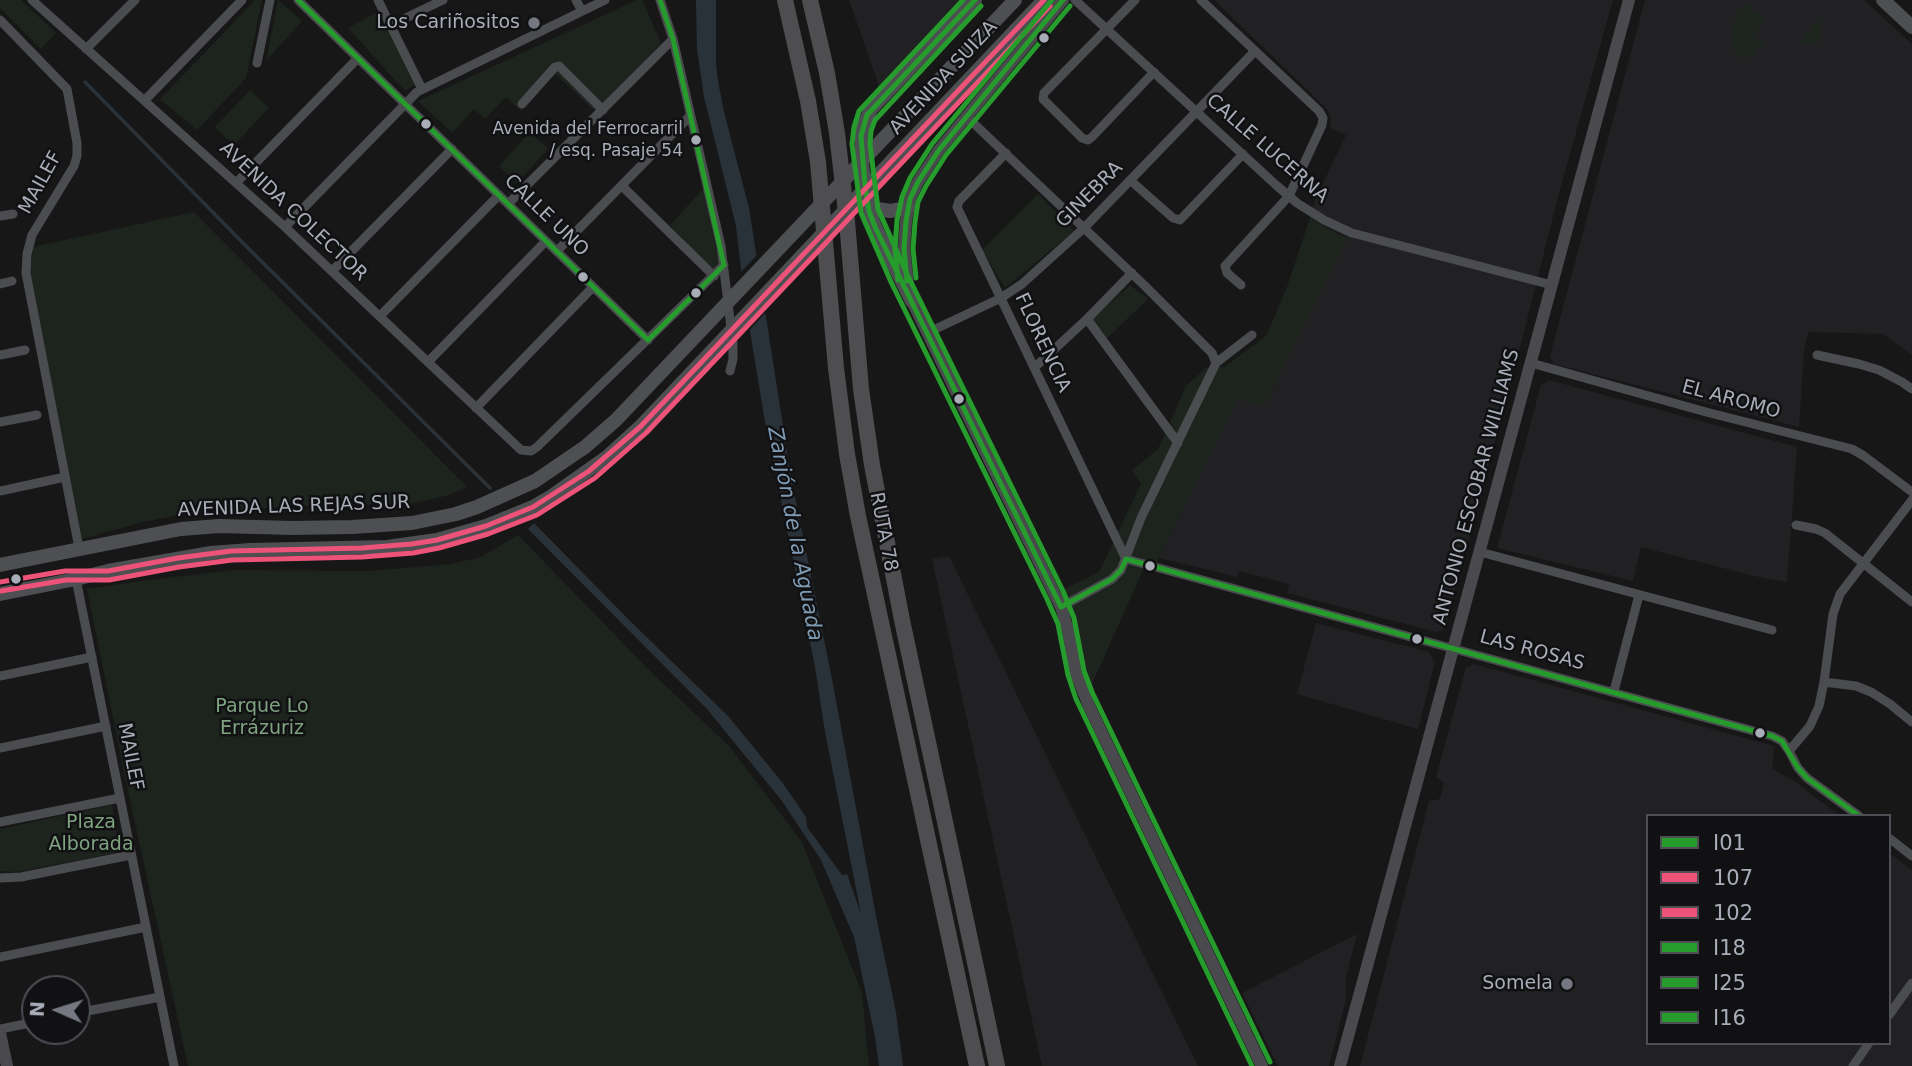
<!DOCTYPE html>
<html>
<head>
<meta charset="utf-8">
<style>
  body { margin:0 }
  #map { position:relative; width:1912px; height:1066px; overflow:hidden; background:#171717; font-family:"DejaVu Sans",sans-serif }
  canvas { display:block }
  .legend { position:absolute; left:1646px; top:814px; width:245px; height:231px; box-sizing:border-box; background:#111113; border:2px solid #4d4f55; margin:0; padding:9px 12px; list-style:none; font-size:21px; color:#a8adb8 }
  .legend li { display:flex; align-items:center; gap:14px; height:35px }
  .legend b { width:35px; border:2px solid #4d4f55 }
  .north { position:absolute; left:21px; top:975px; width:70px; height:70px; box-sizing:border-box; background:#111113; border:2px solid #4d4f55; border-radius:50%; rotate:273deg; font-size:19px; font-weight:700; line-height:28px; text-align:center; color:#a8adb8 }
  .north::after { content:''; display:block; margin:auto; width:24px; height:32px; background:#757880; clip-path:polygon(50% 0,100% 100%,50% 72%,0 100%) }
</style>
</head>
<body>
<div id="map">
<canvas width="1912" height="1066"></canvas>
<ul class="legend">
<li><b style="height:9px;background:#269c2c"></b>I01</li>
<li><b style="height:9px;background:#ed5379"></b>107</li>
<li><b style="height:9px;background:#ed5379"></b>102</li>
<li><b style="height:9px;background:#269c2c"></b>I18</li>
<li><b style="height:9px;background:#269c2c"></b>I25</li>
<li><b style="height:9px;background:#269c2c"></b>I16</li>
</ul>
<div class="north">N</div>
</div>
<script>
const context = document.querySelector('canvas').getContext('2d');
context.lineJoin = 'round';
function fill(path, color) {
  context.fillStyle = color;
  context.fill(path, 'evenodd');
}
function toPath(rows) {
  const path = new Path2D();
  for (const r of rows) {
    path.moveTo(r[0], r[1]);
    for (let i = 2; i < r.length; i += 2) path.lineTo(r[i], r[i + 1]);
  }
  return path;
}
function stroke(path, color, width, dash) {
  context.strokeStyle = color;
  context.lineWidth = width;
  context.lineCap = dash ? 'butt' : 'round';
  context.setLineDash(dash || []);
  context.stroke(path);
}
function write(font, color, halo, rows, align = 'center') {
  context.font = font + ' "DejaVu Sans",sans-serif';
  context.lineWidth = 5;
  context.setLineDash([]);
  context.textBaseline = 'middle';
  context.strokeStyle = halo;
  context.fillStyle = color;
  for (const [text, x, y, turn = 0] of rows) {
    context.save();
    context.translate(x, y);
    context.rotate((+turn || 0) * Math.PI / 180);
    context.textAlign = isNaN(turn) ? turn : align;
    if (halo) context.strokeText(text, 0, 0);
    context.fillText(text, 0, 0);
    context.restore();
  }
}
fill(toPath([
  [849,0,960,0,879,86],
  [1214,0,1613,0,1558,197,1515,367,1444,630,1436,632,1287,593,1289,584,1239,571,1237,577,1159,558,1237,399,1265,406,1347,237,1310,218,1315,200,1346,135,1330,128,1331,121,1330,114,1325,107],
  [1645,0,1864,0,1912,44,1912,355,1883,334,1808,332,1804,352,1799,427,1554,364,1550,356],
  [1549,380,1797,447,1787,582,1754,576,1641,547,1633,581,1497,548,1541,385],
  [949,556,1198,1066,1042,1066,932,559],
  [1316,623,1429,652,1435,662,1418,729,1297,694],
  [1474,664,1774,746,1772,769,1793,780,1840,816,1648,816,1648,1043,1889,1043,1889,853,1912,870,1912,1066,1360,1066,1429,801,1440,799,1444,783,1436,777,1466,667],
  [1357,934,1346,977,1346,1000,1329,1066,1278,1066,1242,993]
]), '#212123');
fill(toPath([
  [0,0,21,0,56,33,41,49,0,8],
  [255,0,262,0,246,78,197,130,160,99],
  [278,0,302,21,266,61],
  [637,0,642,0,661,43,597,113,555,74,521,111,506,97,485,119,474,109,452,133,418,101],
  [1746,3,1765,20,1753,34,1764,43,1752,57,1743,58,1735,53,1731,40,1737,13],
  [378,12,417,83,405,91,348,28],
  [1822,16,1821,43,1798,42],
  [250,90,269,108,234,145,215,127],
  [530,132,548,149,517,183,499,166],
  [704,188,720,266,714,273,670,225],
  [1038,194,1074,231,1005,288,982,250],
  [194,212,467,487,446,496,409,504,292,506,203,513,190,513,143,522,82,539,30,275,33,247],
  [1310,218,1340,235,1348,238,1265,406,1237,400,1153,570,1144,568,1092,684,1089,684,1063,590,1099,572,1141,484,1132,470,1158,449,1186,386,1206,368,1224,367,1266,336,1287,287],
  [1130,285,1148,299,1106,339,1091,320],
  [518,535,650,671,730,747,802,842,862,993,869,1066,188,1066,125,777,87,589,141,581,233,570,368,571,451,564,481,557],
  [112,805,120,852,17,872,0,871,0,829]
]), '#1d241e');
fill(toPath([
  [696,0,716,0,716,64,718,81,724,112,749,208,791,477,832,679,877,921,896,1012,903,1066,879,1066,875,1037,854,937,821,860,782,801,707,709,528,529,534,523,629,620,728,716,782,782,806,817,807,827,842,875,847,874,861,914,825,732,815,667,765,422,744,295,736,226,704,97,697,49]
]), '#2a3239');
fill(toPath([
  [759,253,768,310,747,333,738,275]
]), '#171717');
stroke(toPath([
  [85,82,243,243,490,488]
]), '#2a3239', 3.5);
stroke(toPath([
  [32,0,285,227,521,450,531,451,537,447,724,265],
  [298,0,648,340],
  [378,0,420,85],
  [576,0,582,11],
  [660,0,673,39,721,246,733,344,733,359,730,371],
  [1075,0,1276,185,1297,203,1324,220,1352,233,1552,285],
  [1135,0,1044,93,1043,99,1082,138,1088,140,1092,137,1154,72],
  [1201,0,1319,111,1323,118,1322,125,1289,196,1225,266,1227,273,1241,285],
  [0,20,67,89,77,143,77,156,74,166,32,235,27,254,26,273,79,548],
  [391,25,443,0],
  [86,49,135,0],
  [257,63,270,0],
  [145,100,242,0],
  [522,104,555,67,559,66,603,110],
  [967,117,1145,286,1212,353,1216,363],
  [1006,153,959,201,957,207,1126,559],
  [1130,180,1173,218,1180,220,1243,154],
  [236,183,358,58],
  [622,186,714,276],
  [508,204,673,39],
  [0,216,13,214],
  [285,227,417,92,605,0],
  [557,251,690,116],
  [332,271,452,149],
  [0,284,12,281],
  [380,316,499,195],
  [1087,319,1178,443],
  [927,333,1001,298,1022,284,1084,228,1255,51],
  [0,355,25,350],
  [1817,355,1859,364,1879,370,1902,382,1912,389],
  [428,362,546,241],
  [1531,363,1706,412,1852,449,1864,456,1912,492],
  [1034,368,1087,319,1132,273],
  [476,408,593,287],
  [0,422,37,415],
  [0,491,65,477],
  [1796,525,1816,529,1825,533,1912,602],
  [1480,552,1772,630],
  [1126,559,1772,736,1782,741,1789,751,1798,768,1807,778,1859,816],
  [76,579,174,1066],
  [1061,607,1112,579,1121,570,1141,518,1216,363,1252,335],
  [0,676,92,657],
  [1824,682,1856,686,1871,692,1890,704,1912,722],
  [1614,691,1639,595],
  [0,748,106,726],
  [1789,751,1810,726,1819,706,1824,682,1833,614,1840,594,1912,500],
  [0,822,120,798],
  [1889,838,1912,856],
  [0,878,21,877,131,855],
  [0,957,146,927],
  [77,1013,160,997],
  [1889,1015,1912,983],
  [0,1029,35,1022],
  [1853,1066,1869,1043]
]), '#4b4c50', 9);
stroke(toPath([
  [1063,0,939,150,918,182,910,199,906,221,904,249,908,284,912,301,1061,607,1068,630,1076,673,1089,706,1262,1066],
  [0,1033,7,1066],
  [1340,1066,1629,0]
]), '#4a4a4e', 12);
stroke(toPath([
  [1883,0,1912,27],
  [868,203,878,209,890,211,908,208],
  [912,301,875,227,869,211,862,165,862,129,871,109,975,0],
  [0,565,181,529,219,526,293,528,352,527,412,523,456,514,477,507,535,481,585,447,616,420,1015,0],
  [0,594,76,579,108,571,211,553,250,550,387,547,437,540,486,526,533,507,552,496,607,457,640,427,1044,0]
]), '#4d4f52', 14);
stroke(toPath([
  [785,0,808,101,818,162,836,368,847,454,858,516,977,1066],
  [810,0,827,73,837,133,847,221,861,389,872,465,902,620,997,1066]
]), '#4e4e51', 16);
stroke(toPath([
  [975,0,867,115,861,136,865,186,869,211,875,227,1061,607],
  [907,281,904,249,906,221,910,199,918,182,939,150,1063,0],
  [1126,559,1772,736,1782,741,1798,768,1807,778,1859,816],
  [1061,607,1112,579,1121,570,1126,559]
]), '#269c2c', 5);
stroke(toPath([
  [0,582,65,571,108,571,178,558,231,551,362,548,412,544,437,540,486,526,533,507,589,471,640,427,1044,0]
]), '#ed5379', 5);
stroke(toPath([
  [1,591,66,580,109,580,179,567,232,560,362,557,413,553,439,548,488,534,537,515,595,478,646,433,1050,6]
]), '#ed5379', 5);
stroke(toPath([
  [963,0,859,111,854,127,852,144,861,213,891,282,1047,599,1058,624,1068,675,1076,699,1252,1066],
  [916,278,913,249,915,222,918,202,926,186,946,155,1070,6]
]), '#269c2c', 5);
stroke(toPath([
  [981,6,875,120,871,131,870,144,878,209,907,274,1063,591,1074,618,1084,671,1092,692,1270,1062],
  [898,280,895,249,897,220,902,197,910,178,932,144,1052,0]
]), '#269c2c', 5);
stroke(toPath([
  [298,0,648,340],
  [660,0,673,39,724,265],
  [648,340,724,265]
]), '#269c2c', 5);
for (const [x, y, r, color] of [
  [534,23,7,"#757880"],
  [1044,38,6,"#a8adb8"],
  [426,124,6,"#a8adb8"],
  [696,140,6,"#a8adb8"],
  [583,277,6,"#a8adb8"],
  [696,293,6,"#a8adb8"],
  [959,399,6,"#a8adb8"],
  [1150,566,6,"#a8adb8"],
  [16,579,6,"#a8adb8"],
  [1417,639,6,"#a8adb8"],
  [1760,733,6,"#a8adb8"],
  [1567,984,7,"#757880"]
]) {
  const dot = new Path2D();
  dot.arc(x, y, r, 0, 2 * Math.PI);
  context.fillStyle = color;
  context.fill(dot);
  stroke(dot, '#111113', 2.5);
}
write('17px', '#a8adb8', '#111113', [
  ["Avenida del Ferrocarril",683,130],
  ["/ esq. Pasaje 54",683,152]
], 'right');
write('19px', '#a8adb8', '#111113', [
  ["Los Cariñositos",520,23],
  ["Somela",1553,984]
], 'right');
write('19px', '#a8adb8', '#111113', [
  ["AVENIDA SUIZA",944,78,-47],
  ["CALLE LUCERNA",1267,149,41],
  ["MAILEF",41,183,-61],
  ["GINEBRA",1090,195,-45],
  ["AVENIDA COLECTOR",293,212,43],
  ["CALLE UNO",546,216,44],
  ["FLORENCIA",1042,343,65],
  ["EL AROMO",1731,400,15],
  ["ANTONIO ESCOBAR WILLIAMS",1477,487,-75],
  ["AVENIDA LAS REJAS SUR",294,507,-2],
  ["RUTA 78",883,532,79],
  ["LAS ROSAS",1532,651,15],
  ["MAILEF",130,757,79]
]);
write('19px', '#7fa381', '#111113', [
  ["Parque Lo",262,707],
  ["Errázuriz",262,729],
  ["Plaza",91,823],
  ["Alborada",91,845]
]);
write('italic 21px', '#7f9bb3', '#111113', [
  ["Zanjón de la Aguada",794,534,79]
]);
</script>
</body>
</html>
